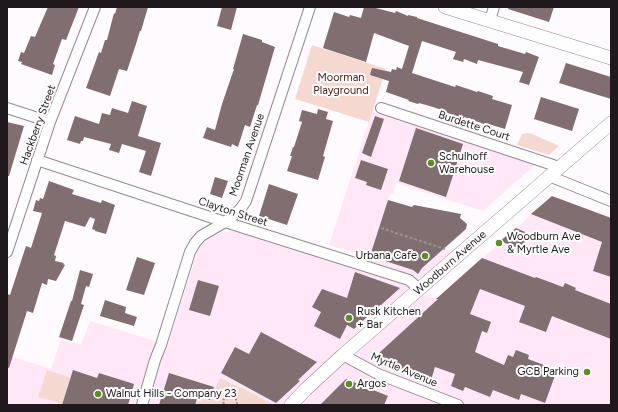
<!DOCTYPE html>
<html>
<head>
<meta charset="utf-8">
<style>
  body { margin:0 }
  #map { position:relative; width:618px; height:412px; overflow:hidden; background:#fefafd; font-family:Figtree,sans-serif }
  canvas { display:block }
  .frame { position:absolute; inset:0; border:8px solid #1f191d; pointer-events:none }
</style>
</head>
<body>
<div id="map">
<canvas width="618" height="412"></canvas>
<div class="frame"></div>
</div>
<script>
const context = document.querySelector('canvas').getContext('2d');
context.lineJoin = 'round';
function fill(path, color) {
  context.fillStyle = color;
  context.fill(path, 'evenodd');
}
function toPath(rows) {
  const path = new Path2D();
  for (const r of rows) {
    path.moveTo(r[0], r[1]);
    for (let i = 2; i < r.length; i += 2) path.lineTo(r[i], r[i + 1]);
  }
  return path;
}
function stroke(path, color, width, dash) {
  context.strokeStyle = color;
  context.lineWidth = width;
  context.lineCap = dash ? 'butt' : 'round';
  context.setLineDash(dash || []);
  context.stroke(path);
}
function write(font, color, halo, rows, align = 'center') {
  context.font = font + ' Figtree,sans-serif';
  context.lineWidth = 4;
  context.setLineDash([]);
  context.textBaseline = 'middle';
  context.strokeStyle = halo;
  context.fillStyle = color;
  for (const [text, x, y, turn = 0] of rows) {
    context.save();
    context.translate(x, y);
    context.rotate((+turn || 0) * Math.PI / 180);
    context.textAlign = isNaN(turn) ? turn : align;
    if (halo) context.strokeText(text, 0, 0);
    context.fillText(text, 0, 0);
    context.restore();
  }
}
fill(toPath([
  [372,112,536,164,483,211,396,183,393,194,390,194,379,229,455,253,411,290,437,299,552,196,611,217,611,295,609,300,611,301,611,405,7,405,7,355,51,369,61,339,81,345,90,321,168,345,199,247,207,239,219,233,235,231,363,272,368,257,329,245]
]), '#ffe7f8');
fill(toPath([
  [312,45,386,69,369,122,295,99],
  [530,133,559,146,549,155,517,145,522,134],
  [47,370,71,378,63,404,38,397],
  [220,378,258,396,271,404,271,405,196,405,198,398,210,401]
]), '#f5d9d0');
fill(toPath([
  [48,7,79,7,66,40,62,39,53,64,55,65,52,75,21,64,22,62,18,61,21,52,24,53,31,36,35,37],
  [117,7,148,7,141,31,140,31,136,44,127,71,119,69,110,96,86,88,99,52,101,53,105,40,107,40,114,13,115,14],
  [222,7,237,7,231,30,217,26],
  [364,7,372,7,395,13,396,11,408,16,408,15,417,17,417,18,498,44,498,46,525,54,526,52,539,57,529,85,519,82,523,72,478,60,477,64,464,59,463,62,453,59,456,52,422,41,412,73,455,87,456,85,477,92,478,91,493,96,492,99,512,105,505,129,485,123,484,124,464,117,464,119,447,113,447,112,433,107,419,103,418,104,408,101,409,100,386,92,389,81,370,75,372,68,391,72,392,69,396,70,397,67,402,69,409,46,374,33,366,62,323,48,334,12,349,17,350,15,361,18],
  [509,7,554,7,549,22,508,9],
  [243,34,262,40,262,42,275,47,263,88,258,105,257,105,250,127,245,125,238,147,232,144,231,147,203,138,207,127,215,130,222,104,234,69,233,69],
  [566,63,611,77,611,99,559,83],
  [541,97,579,109,572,131,534,119],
  [132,101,147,106,138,136,161,143,151,176,139,172,146,151,122,144,119,153,109,150,111,144,84,137,83,141,81,141,80,144,67,140,75,116,99,124,102,113,110,115,112,108,128,113],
  [318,109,328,112,326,119,333,121,323,156,325,157,318,180,287,171,292,156,290,156,293,147,294,147,302,122,299,121,302,110,317,114],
  [375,116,384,119,371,157,362,153],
  [7,122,24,126,9,176,7,176],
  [416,128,463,144,446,197,399,181],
  [361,160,388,169,381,190,366,185,367,182,355,178],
  [215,177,228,181,222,198,210,194],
  [49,181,74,190,72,194,101,203,102,200,115,205,106,234,95,231,95,230,92,229,95,219,90,217,85,227,65,221,54,255,56,256,55,261,64,263,63,264,65,265,56,281,48,279,47,285,42,283,33,313,27,311,9,368,7,367,7,294,10,295,26,246,31,248,42,213,33,211,36,200,39,201,40,198,43,199],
  [269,184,298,194,287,225,259,216],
  [552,196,611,218,611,277,593,271,602,242,531,214],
  [388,200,412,207,414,205,461,214,460,218,467,224,466,229,422,268,418,274,413,270,370,256],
  [516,228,532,235,518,248,500,241],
  [137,257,155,263,144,295,126,290],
  [482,258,535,278,536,277,563,287,565,283,576,288,575,290,611,304,611,339,552,316,546,332,519,322,525,306,480,289,470,314,491,322,487,333,482,331,475,352,504,365,508,355,513,357,516,350,529,355,528,359,557,370,545,403,521,394,519,400,493,390,490,397,465,387,463,391,451,386,455,374,435,367,431,380,379,361,378,354,438,299,436,299],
  [80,270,93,274,89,287,86,286,81,304,84,305,72,341,59,337,71,301,72,301],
  [355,272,400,288,381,305,380,305,354,329,347,325,340,339,314,326,321,312,312,307,322,289,347,298],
  [198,280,219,286,210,316,189,310],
  [105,300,126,307,125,313,137,317,134,326,100,316],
  [261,332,317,362,298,380,300,381,276,403,221,373,235,347,249,354],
  [73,370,97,378,99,373,134,384,128,405,62,405],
  [169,373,214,387,210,400,198,396,195,405,159,405],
  [346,379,388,396,384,405,320,405]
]), '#806e71');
const minor = toPath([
  [490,20,494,7],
  [7,108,50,122],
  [381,108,559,167],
  [37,160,225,222,409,280,419,289],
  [549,176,611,201],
  [7,252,50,122,95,7],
  [343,355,378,374,458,405],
  [142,405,155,360,161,345,190,252,195,243,201,236,225,222,235,214,241,208,246,201,310,7]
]);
const tertiary = toPath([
  [445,7,611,58],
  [291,405,305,390,343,355,611,123]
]);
stroke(minor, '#978893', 12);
stroke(tertiary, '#978893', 14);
stroke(toPath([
  [381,228,445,249],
  [224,405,223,401,224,399,227,396,229,395,234,396,235,397,237,402,237,405]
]), '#999497', 2, [3, 2]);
stroke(minor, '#fff', 10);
stroke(tertiary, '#fff', 13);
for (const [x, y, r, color] of [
  [431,163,4,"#5c8e25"],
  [499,243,4,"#5c8e25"],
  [425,256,4,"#5c8e25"],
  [349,318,4,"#5c8e25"],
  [587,372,4,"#5c8e25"],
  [349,384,4,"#5c8e25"],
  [98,394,4,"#5c8e25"]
]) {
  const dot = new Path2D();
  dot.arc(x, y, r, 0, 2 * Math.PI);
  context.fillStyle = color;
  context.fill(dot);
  stroke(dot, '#fff', 1.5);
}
write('11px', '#4e2214', '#fff', [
  ["Moorman",341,78],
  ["Playground",341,91]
]);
write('11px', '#1f191d', '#fff', [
  ["Hackberry Street",38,125,-70],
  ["Burdette Court",474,126,18],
  ["Moorman Avenue",247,155,-71],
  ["Clayton Street",233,212,18],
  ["Woodburn Avenue",450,263,-41],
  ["Myrtle Avenue",404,370,23]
]);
write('11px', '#1f191d', '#fff', [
  ["Schulhoff",439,157],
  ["Warehouse",439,170],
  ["Woodburn Ave",507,237],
  ["& Myrtle Ave",507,250],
  ["Urbana Cafe",417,256,"right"],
  ["Rusk Kitchen",357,312],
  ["+ Bar",357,325],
  ["GCB Parking",579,372,"right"],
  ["Argos",357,384],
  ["Walnut Hills - Company 23",106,394]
], 'left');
</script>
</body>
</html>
